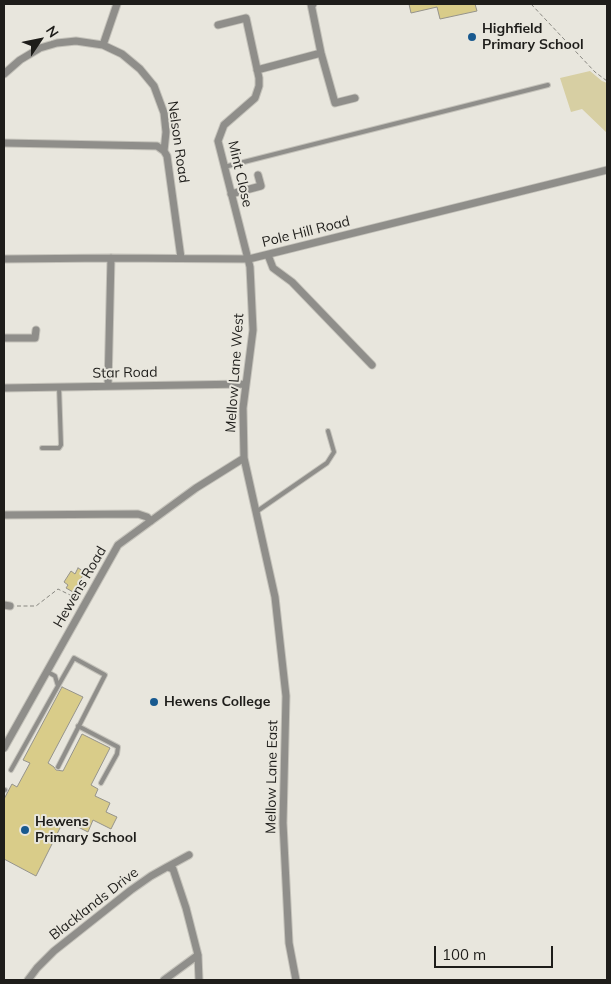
<!DOCTYPE html>
<html>
<head>
<meta charset="utf-8">
<style>
  body { margin:0 }
  #map { position:relative; width:611px; height:984px; overflow:hidden; background:#e8e6dd; font-family:Mulish,sans-serif }
  canvas { display:block }
  .frame { position:absolute; inset:0; border:5px solid #1e1d1a; pointer-events:none }
  .north { position:absolute; left:15px; top:15px; width:50px; height:50px; -webkit-text-stroke:4px #e8e6dd; paint-order:stroke; rotate:56deg; font-size:14px; font-weight:700; line-height:20px; text-align:center; color:#1e1d1a }
  .north::after { content:''; display:block; margin:auto; width:18px; height:22px; background:#1e1d1a; clip-path:polygon(50% 0,100% 100%,50% 72%,0 100%) }
  .scale { position:absolute; left:434px; top:946px; width:119px; height:22px; box-sizing:border-box; border:2px solid #1e1d1a; border-top:0; padding-left:6px; font-size:15px; line-height:18px; white-space:nowrap; color:#1e1d1a; -webkit-text-stroke:4px #e8e6dd; paint-order:stroke }
</style>
</head>
<body>
<div id="map">
<canvas width="611" height="984"></canvas>
<div class="frame"></div>
<div class="north">N</div>
<div class="scale">100 m</div>
</div>
<script>
const context = document.querySelector('canvas').getContext('2d');
context.lineJoin = 'round';
function fill(path, color) {
  context.fillStyle = color;
  context.fill(path, 'evenodd');
}
function toPath(rows) {
  const path = new Path2D();
  for (const r of rows) {
    path.moveTo(r[0], r[1]);
    for (let i = 2; i < r.length; i += 2) path.lineTo(r[i], r[i + 1]);
  }
  return path;
}
function stroke(path, color, width, dash) {
  context.strokeStyle = color;
  context.lineWidth = width;
  context.lineCap = dash ? 'butt' : 'round';
  context.setLineDash(dash || []);
  context.stroke(path);
}
function write(font, color, halo, rows, align = 'center') {
  context.font = font + ' Mulish,sans-serif';
  context.lineWidth = 4;
  context.setLineDash([]);
  context.textBaseline = 'middle';
  context.strokeStyle = halo;
  context.fillStyle = color;
  for (const [text, x, y, turn = 0] of rows) {
    context.save();
    context.translate(x, y);
    context.rotate((+turn || 0) * Math.PI / 180);
    context.textAlign = isNaN(turn) ? turn : align;
    if (halo) context.strokeText(text, 0, 0);
    context.fillText(text, 0, 0);
    context.restore();
  }
}
fill(toPath([
  [590,71,602,81,607,83,607,133,582,109,571,112,560,78]
]), '#d7cfa3');
const building = toPath([
  [409,4,475,4,477,11,440,19,437,7,411,13,409,4],
  [78,568,85,572,73,592,66,588,68,585,64,582,71,571,75,574,78,568],
  [62,687,83,697,48,763,54,767,56,770,63,771,82,734,110,748,91,785,98,789,95,796,110,803,106,812,117,817,111,829,93,820,88,832,64,820,36,876,4,859,4,799,12,784,17,787,30,763,23,760,62,687]
]);
fill(building, '#d9cc89');
stroke(building, '#95938b', 1);
const service = toPath([
  [224,167,548,85],
  [42,448,59,448,61,445,59,386],
  [256,512,327,463,334,452,328,431],
  [58,686,74,658,105,675,58,767],
  [78,726,118,747,117,754,101,783],
  [11,770,58,686,55,676,46,671],
  [4,790,5,790]
]);
const minor = toPath([
  [313,4,311,4,321,53,335,103,355,98],
  [218,25,246,18,259,78,259,86,255,98,224,125,218,141,250,267,253,330,243,408,244,458,275,597,286,696,283,823,289,943,296,980],
  [103,45,117,4],
  [257,70,321,53],
  [4,74,20,60,40,48,57,43,76,41,103,45,122,54,140,69,154,86,164,113,166,132,164,151,167,156,181,258],
  [4,143,157,146,164,151],
  [231,194,261,186,258,175],
  [268,255,273,268,292,282,372,365],
  [4,259,111,258,249,259,607,170],
  [4,338,35,338,36,330],
  [108,386,111,258],
  [4,388,246,384],
  [4,515,138,514,147,517,151,521],
  [4,605,10,606],
  [4,748,118,545,196,488,244,458],
  [167,867,189,855],
  [28,980,37,968,54,951,131,890,151,876,167,867,173,869,186,908,198,955,199,980],
  [164,980,198,955]
]);
stroke(service, '#c4c2ba', 6);
stroke(minor, '#c4c2ba', 9);
stroke(toPath([
  [531,4,595,72,607,81],
  [17,606,36,606,58,589,78,599]
]), '#888780', 1, [4, 2.5]);
stroke(service, '#8f8e8a', 4);
stroke(minor, '#8f8e8a', 7);
for (const [x, y, r, color] of [
  [472,37,5,"#18598f"],
  [154,702,5,"#18598f"],
  [25,830,5,"#18598f"]
]) {
  const dot = new Path2D();
  dot.arc(x, y, r, 0, 2 * Math.PI);
  context.fillStyle = color;
  context.fill(dot);
  stroke(dot, '#e8e6dd', 2);
}
write('bold 14px', '#1e1d1a', '#e8e6dd', [
  ["Highfield",482,29],
  ["Primary School",482,45],
  ["Hewens College",164,702],
  ["Hewens",35,822],
  ["Primary School",35,838]
], 'left');
write('14px', '#1e1d1a', '#e8e6dd', [
  ["Nelson Road",178,142,82],
  ["Mint Close",240,174,77],
  ["Pole Hill Road",306,232,-14],
  ["Star Road",125,373,-1],
  ["Mellow Lane West",235,373,-86],
  ["Hewens Road",80,587,-60],
  ["Mellow Lane East",272,777,-89],
  ["Blacklands Drive",94,904,-38]
]);
</script>
</body>
</html>
